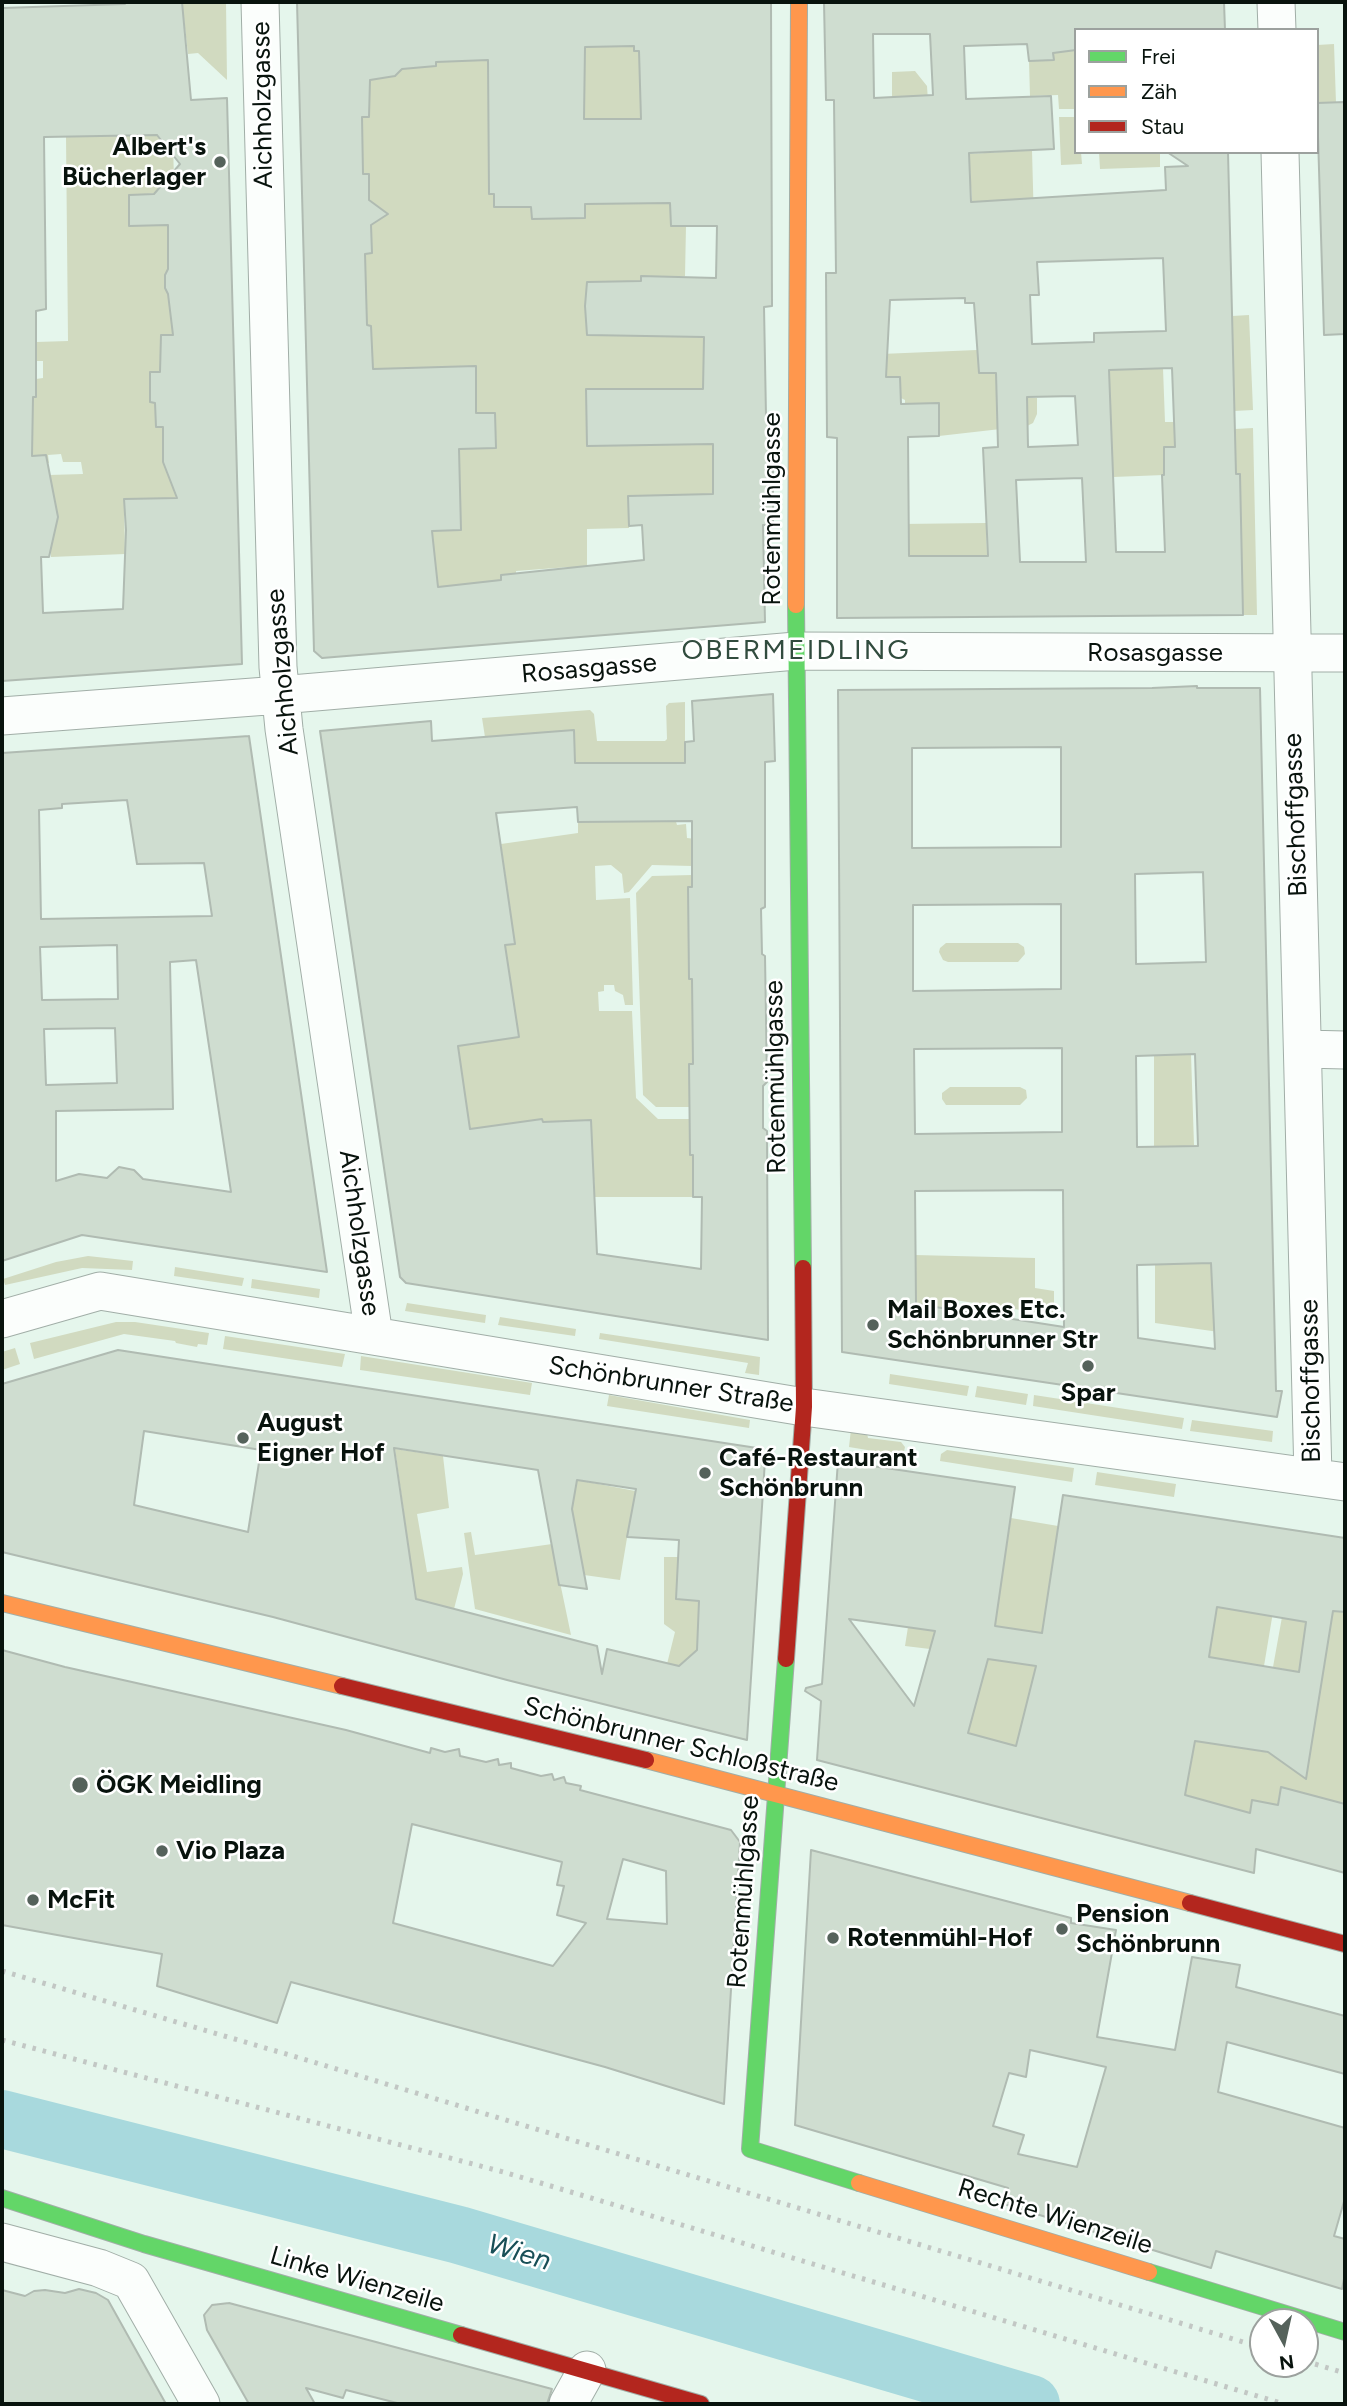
<!DOCTYPE html>
<html>
<head>
<meta charset="utf-8">
<style>
  body { margin:0 }
  #map { position:relative; width:1347px; height:2406px; overflow:hidden; background:#e5f6ec; font-family:Figtree,sans-serif }
  canvas { display:block }
  .frame { position:absolute; inset:0; border:4px solid #08130d; pointer-events:none }
  .legend { position:absolute; left:1074px; top:28px; width:245px; height:126px; box-sizing:border-box; background:#fff; border:2px solid #9ca19e; margin:0; padding:9px 12px; list-style:none; font-size:21px; color:#08130d }
  .legend li { display:flex; align-items:center; gap:14px; height:35px }
  .legend b { width:35px; border:2px solid #9ca19e }
  .north { position:absolute; left:1249px; top:2308px; width:70px; height:70px; box-sizing:border-box; background:#fff; border:2px solid #9ca19e; border-radius:50%; rotate:172deg; font-size:19px; font-weight:700; line-height:28px; text-align:center; color:#08130d }
  .north::after { content:''; display:block; margin:auto; width:24px; height:32px; background:#55625b; clip-path:polygon(50% 0,100% 100%,50% 72%,0 100%) }
</style>
</head>
<body>
<div id="map">
<canvas width="1347" height="2406"></canvas>
<div class="frame"></div>
<ul class="legend">
<li><b style="height:9px;background:#63d668"></b>Frei</li>
<li><b style="height:9px;background:#ff974d"></b>Zäh</li>
<li><b style="height:9px;background:#b3261e"></b>Stau</li>
</ul>
<div class="north">N</div>
</div>
<script>
const context = document.querySelector('canvas').getContext('2d');
context.lineJoin = 'round';
function fill(path, color) {
  context.fillStyle = color;
  context.fill(path, 'evenodd');
}
function toPath(rows) {
  const path = new Path2D();
  for (const r of rows) {
    path.moveTo(r[0], r[1]);
    for (let i = 2; i < r.length; i += 2) path.lineTo(r[i], r[i + 1]);
  }
  return path;
}
function stroke(path, color, width, dash) {
  context.strokeStyle = color;
  context.lineWidth = width;
  context.lineCap = dash ? 'butt' : 'round';
  context.setLineDash(dash || []);
  context.stroke(path);
}
function write(font, color, halo, rows, align = 'center') {
  context.font = font + ' Figtree,sans-serif';
  context.lineWidth = 5;
  context.setLineDash([]);
  context.textBaseline = 'middle';
  context.strokeStyle = halo;
  context.fillStyle = color;
  for (const [text, x, y, turn = 0] of rows) {
    context.save();
    context.translate(x, y);
    context.rotate((+turn || 0) * Math.PI / 180);
    context.textAlign = isNaN(turn) ? turn : align;
    if (halo) context.strokeText(text, 0, 0);
    context.fillText(text, 0, 0);
    context.restore();
  }
}
fill(toPath([
  [182,2,226,2,227,80,198,53,188,54],
  [1334,44,1336,103,1317,103,1317,45],
  [634,46,635,51,652,51,641,119,584,119,584,87,489,88,489,193,494,194,494,207,531,207,532,219,584,218,585,204,670,203,671,226,686,226,685,276,642,276,641,281,587,282,587,334,704,331,703,389,586,389,587,445,711,417,718,448,713,449,713,461,719,497,628,496,629,528,587,529,587,569,573,570,569,567,516,571,516,574,501,575,501,580,410,590,436,568,432,531,461,530,459,449,496,447,494,413,389,415,375,403,371,326,365,325,365,254,372,253,364,225,373,224,379,219,363,201,363,183,369,183,369,174,363,174,362,117,369,117,368,63,386,77,396,76,402,69,426,62,427,67,436,66,436,62,584,47],
  [475,366,398,382,398,368],
  [1053,47,1076,50,1076,109,1059,109,1058,95,1030,96,1029,61,1053,60],
  [915,71,927,86,931,147,892,183,892,72],
  [1059,117,1076,117,1076,152,1081,152,1082,164,1061,165],
  [160,134,173,145,174,179,166,180,161,186,161,193,129,195,129,226,174,226,168,294,178,334,161,335,160,364,162,372,150,372,150,402,155,403,156,427,163,427,164,439,179,492,175,498,124,499,125,554,51,557,49,530,55,529,58,517,55,503,49,502,49,475,83,474,81,462,63,462,61,454,48,455,49,463,32,462,33,397,36,396,36,379,43,378,43,361,36,361,36,342,68,341,66,136],
  [1032,150,1035,262,993,201,972,202,969,154],
  [1099,152,1160,152,1160,167,1100,169],
  [1249,315,1253,410,1234,411,1232,316],
  [977,350,979,373,996,373,997,423,1027,398,1037,398,1037,414,1033,423,1027,426,939,436,938,404,905,404,905,400,901,398,900,377,881,377,881,354],
  [1163,368,1165,422,1180,422,1175,447,1164,447,1164,475,1113,477,1109,370],
  [1253,428,1257,615,1243,615,1240,475,1236,474,1235,429],
  [986,523,987,556,901,556,900,524],
  [685,702,685,763,575,763,573,730,485,737,482,718,590,710,594,714,597,741,665,741,667,739,666,706,669,703],
  [675,818,677,825,686,824,687,838,696,839,692,866,652,865,629,892,624,893,622,874,611,865,595,866,596,900,630,898,633,1005,625,1005,623,995,615,991,614,985,604,985,604,991,598,992,599,1011,632,1011,636,1098,658,1119,693,1119,689,1126,690,1154,693,1155,693,1197,595,1197,591,1120,536,1122,446,1133,433,1049,505,945,515,943,501,844,578,833,578,822],
  [692,875,692,887,688,887,689,978,693,979,693,1064,689,1064,689,1093,693,1107,656,1107,643,1095,636,893,652,876],
  [946,943,1018,943,1024,947,1025,954,1018,962,948,962,943,960,939,952,940,948],
  [1191,1054,1194,1145,1208,1145,1210,1202,1181,1146,1154,1147,1154,1055],
  [950,1087,1020,1087,1026,1090,1027,1098,1020,1105,946,1105,942,1099,942,1093],
  [1216,1251,1213,1313,1219,1332,1155,1323,1155,1265,1201,1263],
  [915,1255,1035,1258,1035,1288,1054,1291,1054,1315,948,1299,948,1309,916,1304],
  [88,1256,133,1261,132,1270,82,1268,5,1285,3,1279,56,1262],
  [175,1267,244,1278,242,1286,174,1276],
  [252,1279,320,1289,319,1298,251,1288],
  [407,1303,486,1315,485,1323,405,1311],
  [500,1317,576,1329,575,1336,498,1325],
  [116,1322,135,1322,209,1333,207,1345,198,1344,197,1347,176,1343,175,1341,124,1334,34,1359,30,1343],
  [600,1333,760,1357,759,1375,745,1373,748,1363,599,1339],
  [225,1336,345,1354,342,1367,223,1349],
  [15,1348,20,1364,2,1370,2,1352],
  [361,1356,532,1383,530,1395,360,1370],
  [890,1374,969,1386,967,1396,889,1384],
  [977,1386,1028,1394,1026,1405,975,1397],
  [609,1395,750,1420,749,1428,607,1406],
  [1034,1395,1184,1418,1182,1429,1033,1406],
  [1192,1420,1273,1431,1272,1442,1190,1431],
  [851,1429,867,1433,868,1438,901,1442,905,1447,903,1456,849,1447],
  [395,1449,443,1456,449,1508,417,1514,427,1572,462,1567,463,1574,454,1609,416,1599],
  [947,1450,1074,1468,1072,1482,940,1461,941,1454],
  [1097,1472,1176,1484,1174,1497,1095,1485],
  [577,1480,667,1497,664,1509,632,1508,620,1580,584,1575,572,1509],
  [1011,1518,1058,1526,1042,1633,995,1626],
  [471,1532,475,1555,552,1544,571,1635,475,1609,464,1533],
  [664,1557,678,1557,676,1593,682,1600,689,1600,694,1593,699,1594,706,1635,693,1658,686,1660,683,1666,665,1672,675,1632,664,1624],
  [1311,1595,1340,1611,1345,1612,1345,1804,1294,1791,1292,1799,1279,1796,1278,1805,1252,1800,1250,1813,1185,1795,1195,1741,1309,1759,1328,1642,1304,1639,1299,1672,1273,1667,1282,1617],
  [1217,1607,1273,1612,1264,1666,1209,1657],
  [908,1627,962,1635,930,1649,905,1646],
  [988,1659,1036,1666,1016,1746,968,1733]
]), '#d1dac0');
stroke(toPath([
  [2,2119,459,2235,1031,2404]
]), '#a8d9dd', 58);
const building = toPath([
  [125,2,182,2,191,100,227,98,242,664,2,681,2,8,125,4,125,2],
  [157,135,180,164,154,194,129,195,129,226,168,225,168,269,165,275,165,288,168,294,173,335,161,335,160,372,150,372,150,402,155,403,156,427,163,427,163,462,177,498,124,499,126,530,123,609,43,613,41,557,49,557,58,517,46,455,32,456,33,397,36,397,36,311,46,309,44,137,157,135],
  [297,2,771,2,772,306,764,307,766,416,773,416,773,525,763,525,765,622,322,658,314,651,297,2],
  [634,46,634,51,639,51,641,119,584,119,585,47,634,46],
  [488,60,489,194,494,194,494,207,531,207,532,219,585,218,585,204,670,203,671,226,717,226,716,278,641,276,641,281,587,282,585,306,587,335,704,337,703,389,586,389,587,446,713,444,713,494,628,496,629,526,642,525,644,560,501,575,501,580,438,587,432,531,461,530,459,449,496,448,495,413,476,413,476,366,373,369,371,326,367,325,365,254,372,253,371,225,388,214,369,200,369,174,363,174,362,117,369,117,370,80,395,76,402,69,436,66,436,62,488,60],
  [824,2,1224,2,1225,30,1076,30,1076,50,1053,53,1054,60,1029,61,1027,44,964,46,966,99,1051,96,1054,149,969,153,971,202,1166,190,1165,167,1188,166,1167,152,1228,152,1236,474,1240,474,1243,615,837,618,837,438,827,437,826,273,836,273,834,100,826,100,824,2],
  [873,34,930,34,933,95,874,98,873,34],
  [1163,258,1166,331,1094,333,1094,342,1032,344,1030,295,1039,295,1037,262,1163,258],
  [965,298,965,303,974,303,979,373,996,373,998,447,983,448,988,556,909,556,908,437,939,436,939,403,901,404,900,377,886,377,890,300,965,298],
  [1172,368,1175,447,1164,447,1164,475,1162,475,1165,552,1116,552,1109,370,1172,368],
  [1075,396,1078,445,1028,447,1027,397,1075,396],
  [1082,478,1086,562,1020,562,1016,480,1082,478],
  [1345,102,1345,334,1324,335,1317,103,1345,102],
  [1197,686,1197,688,1260,688,1276,1391,1282,1391,1277,1417,842,1352,838,690,1152,688,1197,686],
  [1061,747,1061,847,912,848,912,748,1061,747],
  [1203,872,1206,962,1136,964,1135,874,1203,872],
  [1061,904,1061,989,913,991,913,905,1061,904],
  [1062,1048,1062,1132,915,1134,914,1049,1062,1048],
  [1195,1054,1198,1146,1137,1147,1136,1056,1195,1054],
  [1063,1190,1064,1327,916,1304,915,1191,1063,1190],
  [1211,1263,1215,1349,1138,1338,1137,1265,1211,1263],
  [773,694,775,761,765,762,765,907,761,909,762,954,765,956,767,1082,763,1086,763,1128,767,1131,768,1340,406,1283,400,1277,320,731,431,721,432,741,574,730,575,763,685,763,685,742,694,741,692,701,773,694],
  [577,807,578,822,692,821,692,887,688,887,689,979,692,979,693,1064,689,1064,690,1155,693,1155,693,1197,702,1197,701,1269,597,1254,591,1120,543,1122,542,1119,470,1129,458,1046,519,1037,505,945,515,944,496,813,577,807],
  [249,736,327,1272,82,1235,2,1261,2,753,249,736],
  [127,800,137,864,204,863,212,916,41,919,39,810,62,808,62,804,127,800],
  [117,945,118,999,42,1000,40,947,117,945],
  [196,960,231,1192,143,1179,134,1170,119,1167,107,1178,79,1174,56,1181,56,1111,173,1109,170,962,196,960],
  [115,1028,117,1083,46,1085,44,1029,115,1028],
  [118,1350,757,1448,765,1460,747,1740,507,1680,273,1617,2,1552,2,1384,118,1350],
  [144,1431,261,1450,248,1532,134,1505,144,1431],
  [394,1448,538,1470,559,1585,587,1589,572,1509,577,1480,636,1489,627,1537,679,1540,676,1599,699,1601,697,1650,679,1666,607,1649,602,1674,597,1646,416,1599,394,1448],
  [838,1461,1015,1487,995,1626,1042,1633,1063,1495,1345,1538,1345,1612,1333,1611,1306,1779,1268,1752,1195,1741,1185,1795,1250,1813,1252,1800,1278,1805,1281,1787,1345,1804,1345,1873,1256,1849,1254,1873,817,1760,821,1701,805,1691,806,1688,822,1684,838,1461],
  [1217,1607,1306,1622,1299,1672,1209,1657,1217,1607],
  [849,1619,935,1631,914,1706,849,1619],
  [988,1659,1036,1666,1016,1746,968,1733,988,1659],
  [2,1650,65,1667,346,1730,430,1753,431,1748,445,1752,459,1749,460,1756,486,1762,498,1759,499,1765,511,1763,511,1768,541,1776,552,1774,554,1780,564,1777,566,1783,581,1786,580,1790,731,1830,740,1842,724,2104,605,2067,291,1982,277,2023,157,1986,162,1954,2,1925,2,1650],
  [412,1824,562,1862,557,1885,564,1886,557,1915,586,1923,553,1966,393,1923,412,1824],
  [623,1859,666,1871,667,1924,607,1919,623,1859],
  [811,1850,1071,1918,1071,1923,1116,1930,1097,2037,1175,2050,1192,1957,1240,1965,1236,1987,1345,2016,1345,2074,1227,2042,1218,2092,1345,2128,1345,2198,1334,2236,1345,2239,1345,2274,1342,2289,1216,2251,1211,2268,1004,2204,1008,2188,795,2125,811,1850],
  [1030,2050,1106,2067,1077,2167,1018,2154,1024,2135,993,2126,1009,2073,1026,2077,1030,2050],
  [79,2289,96,2293,108,2300,166,2404,2,2404,2,2290,25,2296,34,2291,45,2290,65,2293,79,2289],
  [229,2303,376,2342,552,2389,547,2404,401,2404,346,2390,343,2398,306,2388,315,2404,249,2404,207,2330,204,2315,212,2305,229,2303]
]);
fill(building, '#cfddd0');
stroke(building, '#b0bbb2', 2);
const street = toPath([
  [260,2,278,667,284,729,374,1336],
  [1276,2,1277,30],
  [1280,152,1313,1477],
  [2,716,280,695,796,651,1345,653],
  [1303,1049,1345,1050],
  [2,1319,100,1291,804,1407,1345,1482],
  [2,2242,99,2268,131,2281,201,2404],
  [568,2404,587,2370]
]);
const fast = toPath([
  [796,605,803,1268],
  [786,1659,750,2149,859,2183],
  [2,2198,144,2244,461,2335],
  [1149,2272,1345,2332]
]);
const slow = toPath([
  [796,605,799,2],
  [2,1603,342,1686],
  [646,1760,1190,1903],
  [859,2183,1149,2272]
]);
const jam = toPath([
  [786,1659,804,1407,803,1268],
  [342,1686,646,1760],
  [1190,1903,1345,1944],
  [461,2335,701,2404]
]);
stroke(street, '#a1aea7', 39);
stroke(fast, '#a1aea7', 18);
stroke(slow, '#a1aea7', 18);
stroke(jam, '#a1aea7', 18);
stroke(street, '#fbfefc', 37);
stroke(fast, '#63d668', 16);
stroke(slow, '#ff974d', 16);
stroke(jam, '#b3261e', 16);
stroke(toPath([
  [2,1971,310,2061,1263,2348],
  [2,2040,507,2173,1284,2404],
  [1305,2361,1345,2373]
]), '#c2c7c4', 5, [3.5, 7]);
for (const [x, y, r, color] of [
  [220,162,7,"#55625b"],
  [873,1325,7,"#55625b"],
  [1088,1366,7,"#55625b"],
  [243,1438,7,"#55625b"],
  [705,1473,7,"#55625b"],
  [80,1785,9,"#55625b"],
  [162,1851,7,"#55625b"],
  [33,1900,7,"#55625b"],
  [1062,1929,7,"#55625b"],
  [833,1938,7,"#55625b"]
]) {
  const dot = new Path2D();
  dot.arc(x, y, r, 0, 2 * Math.PI);
  context.fillStyle = color;
  context.fill(dot);
  stroke(dot, '#fff', 2.5);
}
write('26px', '#08130d', '#fff', [
  ["Aichholzgasse",263,105,-91],
  ["Rotenmühlgasse",772,509,-90],
  ["Rosasgasse",1155,653],
  ["Rosasgasse",589,669,-5],
  ["Aichholzgasse",283,672,-95],
  ["Bischoffgasse",1296,815,-92],
  ["Rotenmühlgasse",776,1077,-91],
  ["Aichholzgasse",359,1233,82],
  ["Bischoffgasse",1311,1381,-91],
  ["Schönbrunner Straße",671,1385,9],
  ["Schönbrunner Schloßstraße",681,1745,14],
  ["Rotenmühlgasse",744,1892,-86],
  ["Rechte Wienzeile",1055,2217,17],
  ["Linke Wienzeile",357,2280,16]
]);
write('bold 26px', '#08130d', '#fff', [
  ["Albert's",206,147,"right"],
  ["Bücherlager",206,177,"right"],
  ["Mail Boxes Etc.",887,1310],
  ["Schönbrunner Str",887,1340],
  ["Spar",1088,1393,"center"],
  ["August",257,1423],
  ["Eigner Hof",257,1453],
  ["Café-Restaurant",719,1458],
  ["Schönbrunn",719,1488],
  ["ÖGK Meidling",96,1785],
  ["Vio Plaza",176,1851],
  ["McFit",47,1900],
  ["Pension",1076,1914],
  ["Schönbrunn",1076,1944],
  ["Rotenmühl-Hof",847,1938]
], 'left');
context.letterSpacing = '2px';
write('28px', '#314c3e', '#fff', [
  ["OBERMEIDLING",796,651]
]);
context.letterSpacing = '0px';
write('italic 28px', '#194f57', '#fff', [
  ["Wien",519,2253,17]
]);
</script>
</body>
</html>
